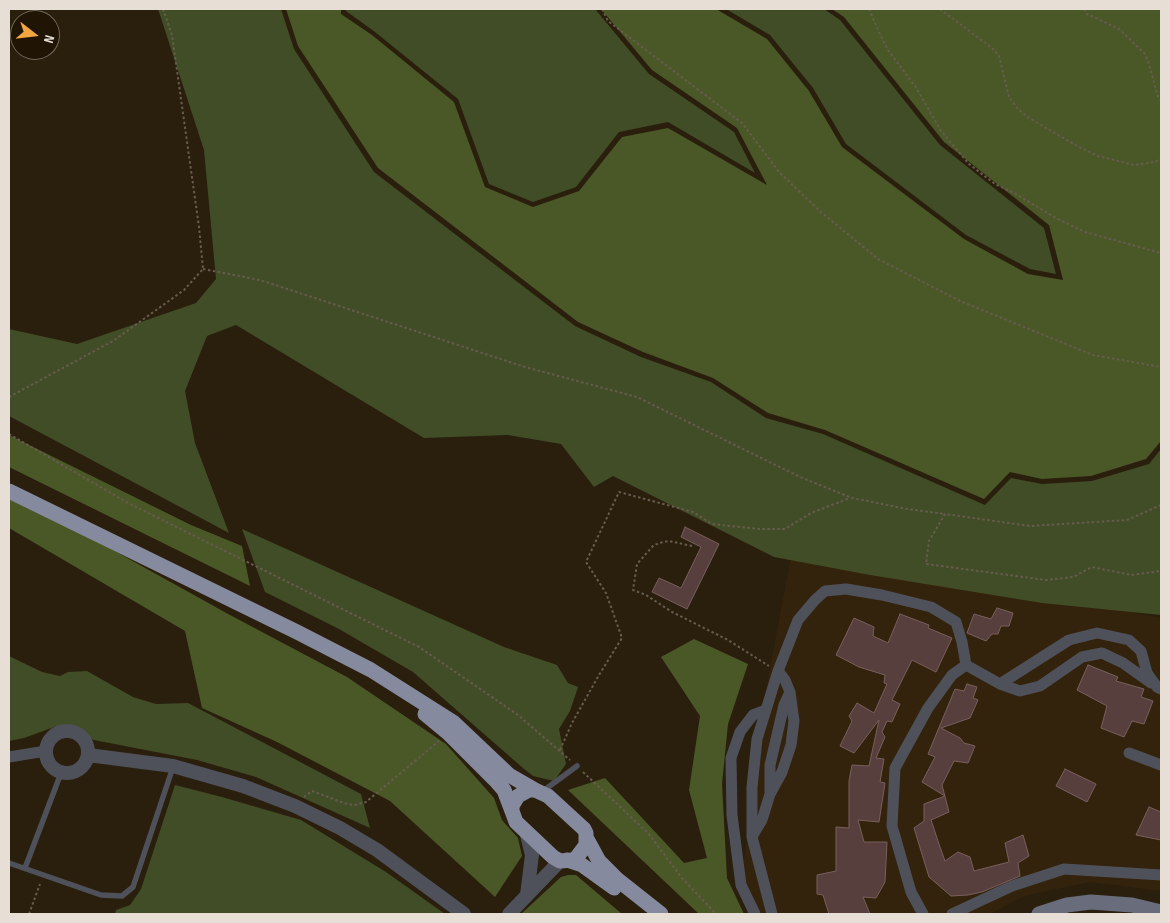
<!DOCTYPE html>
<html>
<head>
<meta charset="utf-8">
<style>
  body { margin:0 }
  #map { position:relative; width:1170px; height:923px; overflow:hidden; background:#2a1e0d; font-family:"Sofia Sans Condensed",sans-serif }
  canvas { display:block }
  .frame { position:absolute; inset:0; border:10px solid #e7dfd5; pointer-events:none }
  .north { position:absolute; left:10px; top:10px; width:50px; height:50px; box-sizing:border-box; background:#201505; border:1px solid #706658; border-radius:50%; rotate:106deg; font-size:14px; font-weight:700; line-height:20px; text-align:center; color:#e7dfd5 }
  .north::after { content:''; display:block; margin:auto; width:18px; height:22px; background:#f2a541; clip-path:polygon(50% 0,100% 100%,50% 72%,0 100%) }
</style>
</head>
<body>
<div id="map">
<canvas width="1170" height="923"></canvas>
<div class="frame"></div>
<div class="north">N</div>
</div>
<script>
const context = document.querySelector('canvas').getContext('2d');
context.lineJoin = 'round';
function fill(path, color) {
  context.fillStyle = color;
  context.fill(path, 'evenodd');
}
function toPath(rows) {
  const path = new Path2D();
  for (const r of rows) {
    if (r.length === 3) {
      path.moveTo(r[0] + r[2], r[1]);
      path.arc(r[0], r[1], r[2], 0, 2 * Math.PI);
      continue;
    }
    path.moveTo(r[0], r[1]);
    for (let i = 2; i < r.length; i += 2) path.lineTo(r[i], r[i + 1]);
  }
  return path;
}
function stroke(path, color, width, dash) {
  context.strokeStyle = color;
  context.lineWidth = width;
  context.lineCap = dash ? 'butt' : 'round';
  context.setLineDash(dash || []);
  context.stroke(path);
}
fill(toPath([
  [793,546,1161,618,1161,891,1090,882,1024,896,990,914,752,914,741,885,763,705]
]), '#33230c');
fill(toPath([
  [158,9,281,9,294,49,374,172,575,326,641,357,711,382,766,418,823,434,985,505,1011,478,1042,484,1092,481,1149,464,1161,449,1161,615,1042,603,870,575,774,557,613,476,594,487,561,444,508,435,424,438,236,325,207,336,185,391,195,443,229,533,9,416,9,329,77,344,196,303,216,279,204,150],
  [346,9,595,9,649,74,734,132,755,173,668,122,619,132,576,187,533,202,489,184,458,99,375,32,346,11],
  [726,9,824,9,840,20,940,145,1044,228,1056,274,1030,269,966,235,846,144,813,88,770,35],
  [242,529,504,647,557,665,568,683,578,687,570,711,559,729,566,764,554,781,533,776,523,768,413,672,339,629,265,592],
  [9,656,42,672,60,676,68,672,87,671,133,697,156,704,188,703,361,794,370,828,256,777,197,760,94,740,57,726,24,738,9,741],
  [175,785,222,797,301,820,386,872,445,914,115,914,116,910,130,905,141,889]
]), '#414d26');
fill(toPath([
  [286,9,341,9,341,14,372,35,454,102,485,187,533,207,579,191,622,137,668,128,767,185,737,128,652,70,601,9,716,9,767,39,809,91,842,147,964,239,1028,274,1063,280,1049,225,944,142,844,17,832,9,1161,9,1161,441,1146,459,1091,476,1042,479,1010,472,984,499,825,430,768,413,713,378,643,352,578,322,378,168,298,46],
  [9,435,191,525,242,546,250,586,9,467],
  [9,496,93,539,230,615,347,677,446,744,494,798,502,820,518,838,522,856,495,897,390,801,277,742,202,708,185,631,9,528],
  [694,639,748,664,728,724,722,784,727,878,744,914,699,914,568,790,605,778,684,863,707,858,689,790,700,716,661,657],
  [568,875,576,875,622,914,521,914,561,877]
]), '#4a5828');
const building = toPath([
  [685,527,719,544,687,609,652,592,659,578,681,588,701,547,681,537,685,527],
  [997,608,1013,613,1009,626,1001,626,998,634,992,634,986,641,967,633,974,614,991,619,997,608],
  [900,614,929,625,928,628,952,638,936,672,912,660,892,700,900,704,892,722,887,721,882,732,885,737,876,758,884,759,880,782,885,783,879,822,858,820,864,842,887,842,885,882,876,898,863,897,870,914,829,914,823,895,817,894,817,875,836,871,836,827,849,828,849,781,852,765,869,766,879,720,854,753,840,746,852,721,849,716,857,703,874,713,887,684,884,683,885,675,859,667,836,655,854,618,874,627,873,636,888,643,900,614],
  [1088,665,1118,677,1116,681,1144,689,1141,697,1153,701,1144,724,1132,721,1124,737,1101,728,1107,706,1077,690,1088,665],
  [967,684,977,687,973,698,978,700,970,718,941,728,960,738,964,743,975,746,968,763,954,761,942,785,949,812,931,820,940,847,945,861,958,852,970,857,974,871,1009,862,1005,843,1023,835,1029,856,1018,863,1020,876,982,892,968,895,951,896,929,877,914,828,924,821,924,804,945,796,922,782,935,757,928,754,955,689,964,691,967,684],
  [1065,769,1096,784,1087,802,1056,786,1065,769],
  [1149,807,1161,812,1161,840,1136,835,1149,807]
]);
fill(building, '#563f3d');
stroke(building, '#785f5d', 1);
stroke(toPath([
  [602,9,608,21,742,123,780,173,821,212,878,259,960,301,1093,355,1161,367],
  [869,9,878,30,888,50,917,89,941,131,969,164,995,184,1016,194,1054,217,1085,232,1161,253],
  [940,9,992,48,999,56,1009,97,1018,109,1029,118,1079,147,1098,156,1134,165,1155,162,1161,158],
  [1084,9,1087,14,1119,29,1145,54,1149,64,1158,97,1161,100],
  [203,269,260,280,525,367,637,397,800,477,852,498,907,509,945,514],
  [9,397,113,341,184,290,203,269,199,227,172,35,163,9],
  [9,434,130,504,419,647,518,715,570,760],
  [1161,505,1127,520,1030,526,945,514,929,541,926,564,1046,580,1073,577,1092,567,1131,575,1161,571],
  [692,546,669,541,659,543,653,546,637,564,633,590,646,595,672,612,728,640,769,666],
  [560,750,572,723,599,675,622,638,606,593,586,562,619,492,693,512,712,524,759,529,785,529,811,513,850,498],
  [583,772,648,833,681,877,716,914],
  [304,797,312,791,347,804,355,805,366,802,439,741],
  [29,914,40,884]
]), '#675c4e', 2, [2.5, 2.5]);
stroke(toPath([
  [543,791,577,766],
  [9,863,101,895,122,896,133,887,173,767],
  [25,868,61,773]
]), '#4f515a', 5.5);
stroke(toPath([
  [1000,684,1020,691,1040,686,1082,657,1102,653,1123,663,1151,683],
  [1129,753,1161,765],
  [9,757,46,751],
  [770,792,770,765,784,705,790,692],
  [753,835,762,820,770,794,782,772,791,745,794,721,790,692,785,680,778,671],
  [755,914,741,885,732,815,731,758,740,732,753,715,766,710],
  [772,914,752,837,752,787,757,739,778,671,798,620,815,600,825,591,846,589,882,595,931,607,956,622,962,642,966,665],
  [923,914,911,892,892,826,895,768,928,708,952,675,966,665,1000,684,1069,640,1097,633,1129,640,1141,651,1147,673,1157,687,1161,689],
  [952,914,1012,886,1064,869,1161,875]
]), '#4f515a', 11);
stroke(toPath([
  [67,752,21],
  [88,755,173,766,243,786,295,806,340,828,377,850,464,914],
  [527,895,532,855,527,835],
  [509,914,560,861]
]), '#4f515a', 14);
stroke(toPath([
  [1039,914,1067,905,1091,902,1132,905,1161,912]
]), '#696c7a', 15);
stroke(toPath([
  [9,491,297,632,371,670,453,722,509,775,535,790],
  [425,714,448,733,497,782,504,790,512,811],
  [529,790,535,790,548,796,584,829,586,833,586,845,577,857,573,860,560,861,553,857,516,822,512,811,512,806,518,796,529,790],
  [587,839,599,861,618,880,661,914],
  [567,860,582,865,614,888]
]), '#868a9e', 15);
</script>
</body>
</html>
